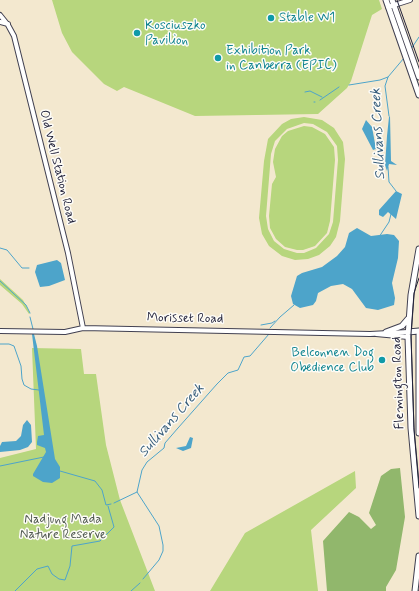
<!DOCTYPE html>
<html>
<head>
<meta charset="utf-8">
<style>
  body { margin:0 }
  canvas { display:block; background:#f3e8cf }
</style>
</head>
<body>
<canvas width="419" height="591"></canvas>
<script>
const context = document.querySelector('canvas').getContext('2d');
context.lineJoin = 'round';
function fill(path, color) {
  context.fillStyle = color;
  context.fill(path, 'evenodd');
}
function toPath(rows) {
  const path = new Path2D();
  for (const r of rows) {
    path.moveTo(r[0], r[1]);
    for (let i = 2; i < r.length; i += 2) path.lineTo(r[i], r[i + 1]);
  }
  return path;
}
function stroke(path, color, width, dash) {
  context.strokeStyle = color;
  context.lineWidth = width;
  context.lineCap = dash ? 'butt' : 'round';
  context.setLineDash(dash || []);
  context.stroke(path);
}
function write(font, color, halo, rows, align = 'center') {
  context.font = font + ' Mynerve,sans-serif';
  context.lineWidth = 3;
  context.setLineDash([]);
  context.textBaseline = 'middle';
  context.strokeStyle = halo;
  context.fillStyle = color;
  for (const [text, x, y, turn = 0] of rows) {
    context.save();
    context.translate(x, y);
    context.rotate((+turn || 0) * Math.PI / 180);
    context.textAlign = isNaN(turn) ? turn : align;
    if (halo) context.strokeText(text, 0, 0);
    context.fillText(text, 0, 0);
    context.restore();
  }
}
fill(toPath([
  [52,0,379,0,382,9,372,15,351,81,347,88,318,114,195,116,124,87,117,91,104,84,72,52,62,33],
  [304,117,322,120,334,128,343,142,345,159,340,221,336,237,330,246,319,255,308,259,295,260,282,256,269,246,262,234,259,218,264,161,268,139,282,124,291,119],
  [304,123,313,124,327,132,337,146,338,160,333,222,329,234,316,248,304,253,297,253,284,249,274,241,268,229,266,216,271,154,275,141,287,129],
  [304,126,312,127,325,134,334,147,335,160,330,221,327,233,315,246,303,250,297,250,285,247,276,239,270,228,269,216,272,184,276,177,273,162,275,149,282,136,288,131],
  [0,279,23,300,30,313,29,314,22,304,0,285],
  [32,348,81,349,84,374,96,374,106,445,120,500,155,591,0,591,0,458,36,449],
  [355,471,356,488,311,530,318,591,210,591,245,533]
]), '#b7d67d');
fill(toPath([
  [400,468,405,517,396,570,386,587,386,591,327,591,323,541,349,512,359,517,371,529,376,525,369,513,381,476,391,469]
]), '#91b76c');
fill(toPath([
  [390,116,391,161,397,165,389,164,387,171,385,165,387,136,389,117],
  [366,120,372,127,376,149,373,150,362,129],
  [396,191,402,194,396,219,388,212,383,217,379,215,379,210],
  [357,228,371,236,387,234,394,235,399,241,398,258,392,283,395,298,394,305,378,310,366,308,352,289,343,284,331,286,318,293,316,301,313,305,300,308,293,304,291,296,297,276,302,273,322,267,337,256,345,247,349,233],
  [57,260,61,263,65,280,49,286,40,287,35,272,37,265],
  [32,334,34,334,37,346,55,459,60,467,60,478,52,483,43,482,33,476,33,474,46,452,45,448,37,445,37,442,38,436,44,435],
  [27,420,31,425,32,442,28,447,20,450,0,452,0,446,2,442,16,441,21,436,23,425],
  [190,437,193,438,191,448,183,451,176,448,186,446]
]), '#4da4ca');
stroke(toPath([
  [411,49,419,37],
  [349,85,380,80,388,77],
  [305,92,310,91,322,97],
  [320,100,339,87],
  [314,102,315,102],
  [389,116,385,86,388,77,404,58],
  [388,167,389,182,396,191],
  [379,237,389,222,391,214],
  [0,248,7,250,22,268,29,268],
  [0,281,26,305,30,313],
  [30,317,33,329],
  [261,325,272,323,275,321],
  [270,328,280,317,294,305],
  [0,344,9,344,14,346,21,366,22,379,24,385,31,389,39,390],
  [0,466,44,457],
  [60,471,95,481,102,490,106,505,111,504],
  [114,503,137,492],
  [143,579,159,560,163,551,163,545,159,526,137,492,142,470,147,462,164,448,165,443,178,428,217,384,228,373,238,370,244,357,250,356,269,334],
  [15,591,37,569,48,566,52,574,59,579,65,580,70,566,72,546,100,541,114,527,108,506],
  [131,591,140,583]
]), '#4da4ca', 1);
const minor = toPath([
  [388,7,410,0],
  [0,15,8,25,14,36,68,253,83,328],
  [0,22,8,24],
  [0,331,65,332,83,328,370,334,408,332],
  [376,334,408,337]
]);
const major = toPath([
  [386,0,419,95],
  [392,0,419,77],
  [419,249,411,295,408,337,411,428,419,516],
  [386,332,402,326,408,319],
  [408,332,419,331],
  [419,335,419,433],
  [415,591,419,556]
]);
stroke(minor, '#414051', 6);
stroke(major, '#414051', 7);
stroke(minor, '#fff', 4);
stroke(major, '#fff', 5);
stroke(toPath([
  [397,0,419,62],
  [419,278,414,293,411,334,414,430,419,488],
  [419,591,419,590]
]), '#22223b', 1);
for (const [x, y, r, color] of [
  [271,18,4,"#0f9aa8"],
  [137,33,4,"#0f9aa8"],
  [218,58,4,"#0f9aa8"],
  [382,360,4,"#0f9aa8"]
]) {
  const dot = new Path2D();
  dot.arc(x, y, r, 0, 2 * Math.PI);
  context.fillStyle = color;
  context.fill(dot);
  stroke(dot, '#fdfcf7', 1.5);
}
write('13px', '#0d838f', '#fdfcf7', [
  ["Stable W1",279,18],
  ["Kosciuszko",145,26],
  ["Pavilion",145,41],
  ["Exhibition Park",226,51],
  ["in Canberra (EPIC)",226,66],
  ["Belconnen Dog",374,353,"right"],
  ["Obedience Club",374,368,"right"]
], 'left');
write('13px', '#22223b', '#fdfcf7', [
  ["Old Well Station Road",57,167,76],
  ["Morisset Road",185,319,1],
  ["Flemington Road",399,383,-92]
]);
write('13px', '#4f584f', '#fdfcf7', [
  ["Nadjung Mada",63,520],
  ["Nature Reserve",63,535]
]);
write('italic 14px', '#355c7b', '#fdfcf7', [
  ["Sullivans Creek",379,134,-93],
  ["Sullivans Creek",172,421,-49]
]);
</script>
</body>
</html>
